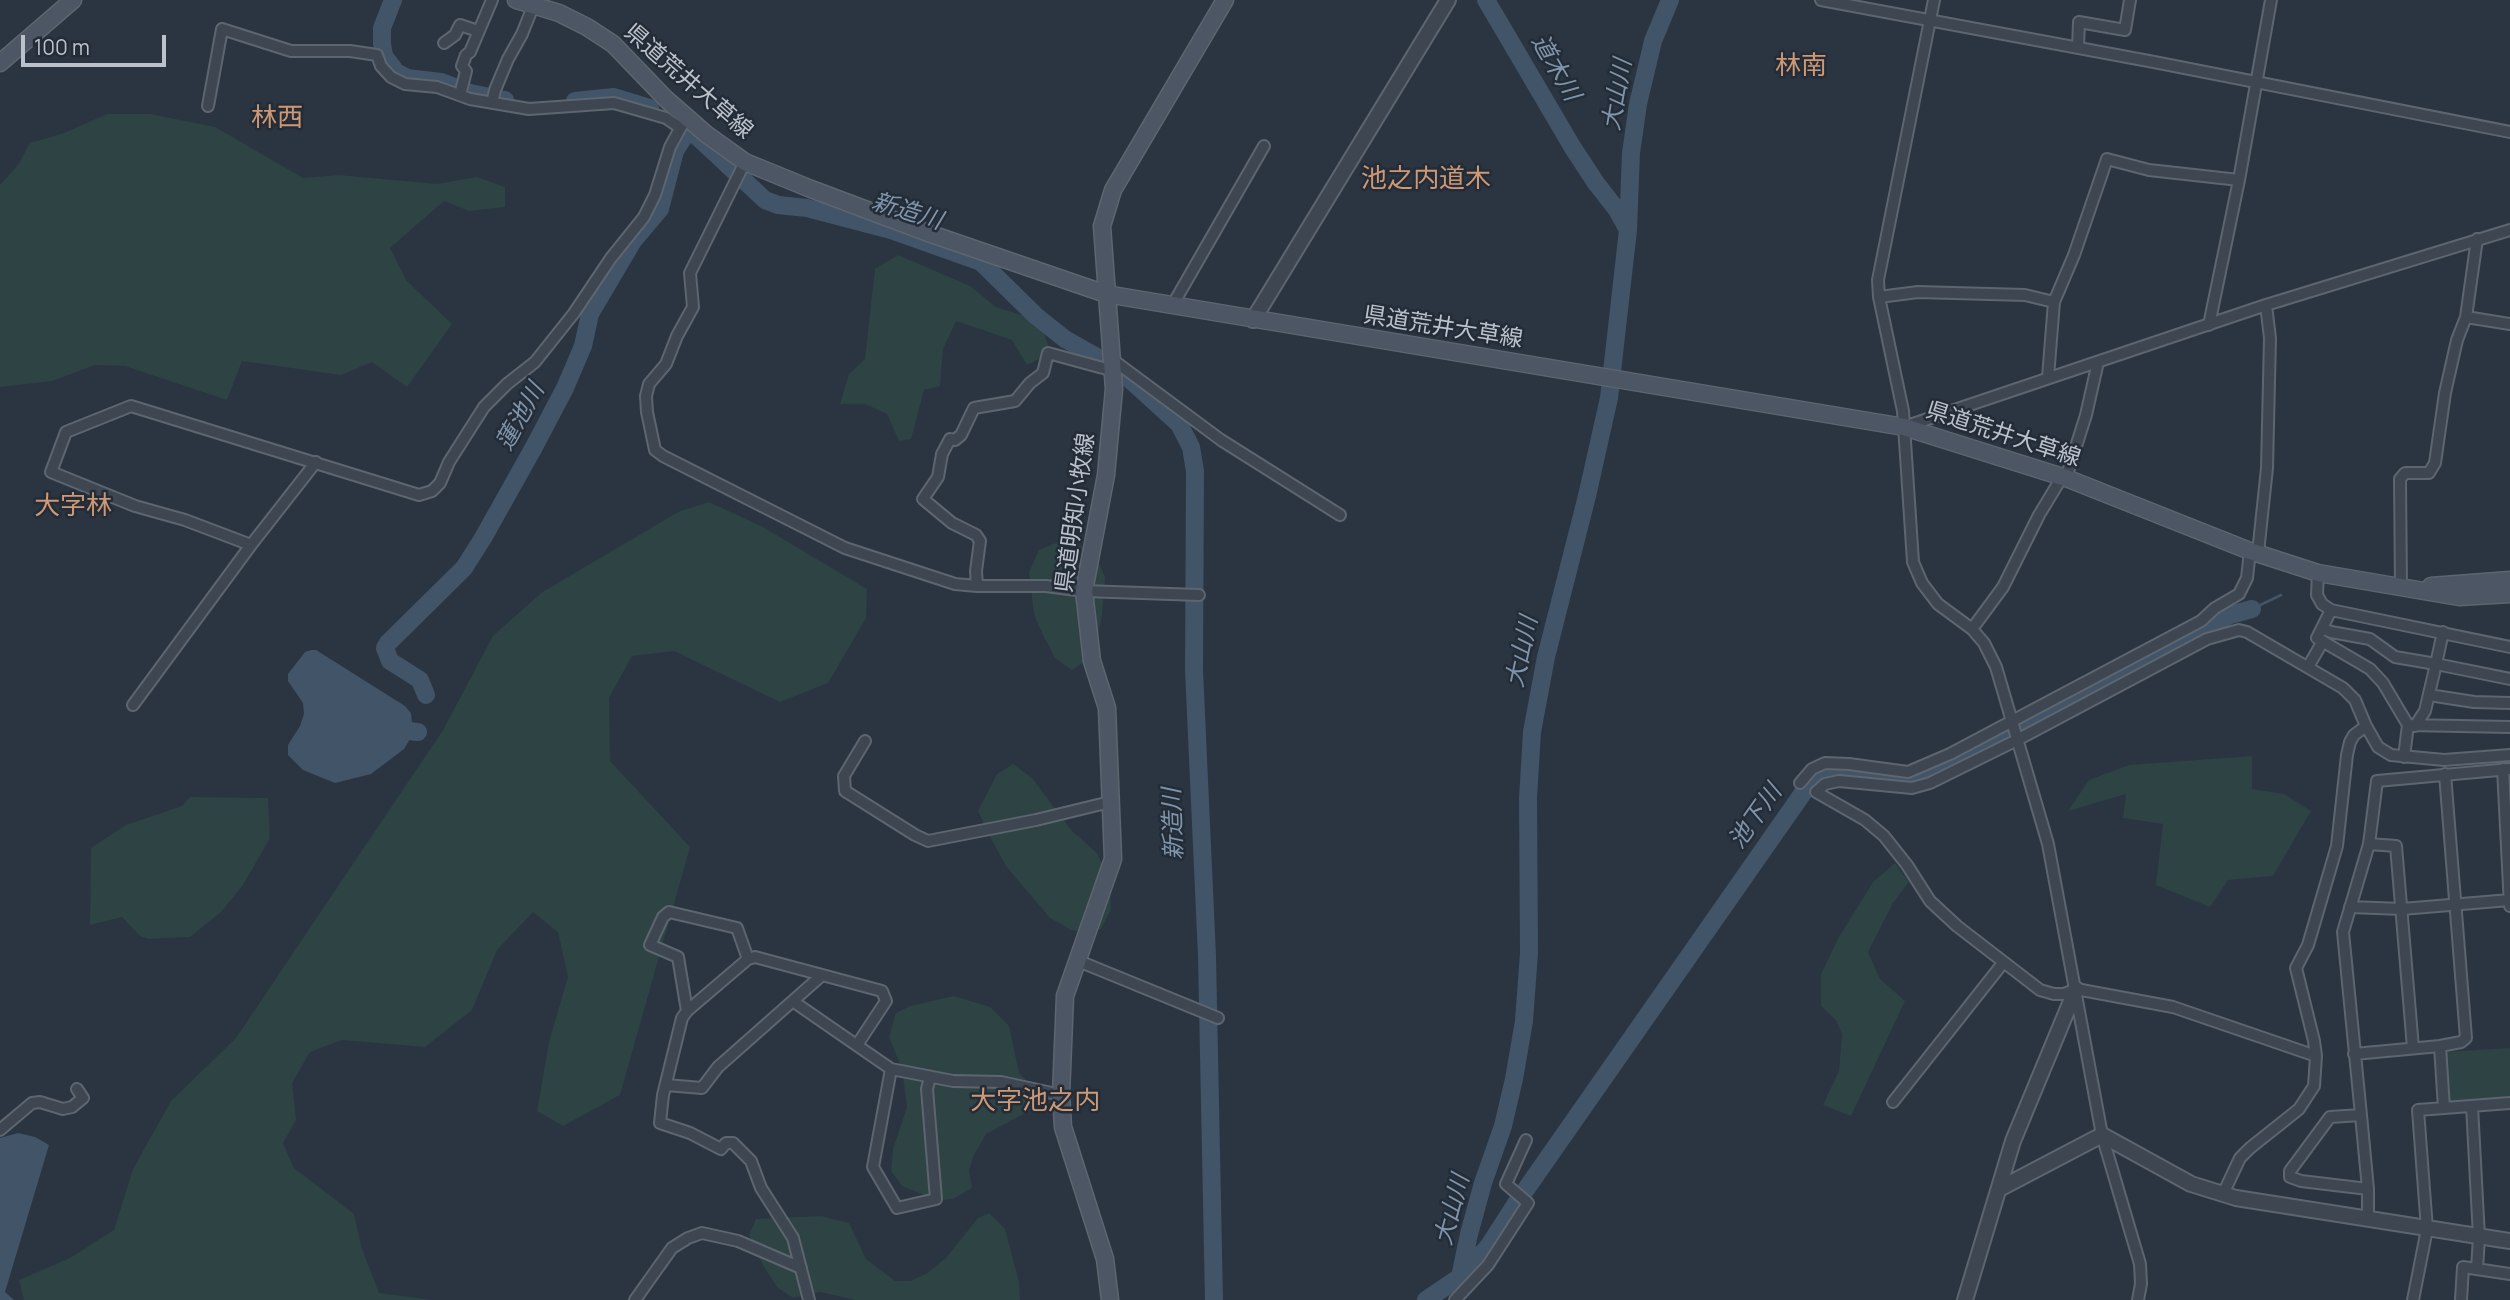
<!DOCTYPE html>
<html>
<head>
<meta charset="utf-8">
<style>
  body { margin:0 }
  #map { position:relative; width:2510px; height:1300px; overflow:hidden; background:#2a3541; font-family:Manrope,sans-serif }
  canvas { display:block }
  .scale { position:absolute; left:21px; top:35px; width:145px; height:32px; box-sizing:border-box; border:4px solid #bcc2cb; border-top:0; padding-left:9px; font-size:21px; line-height:24px; white-space:nowrap; color:#bcc2cb; -webkit-text-stroke:5px #232c37; paint-order:stroke }
</style>
</head>
<body>
<div id="map">
<canvas width="2510" height="1300"></canvas>
<div class="scale">100 m</div>
</div>
<script>
const context = document.querySelector('canvas').getContext('2d');
context.lineJoin = 'round';
function fill(path, color) {
  context.fillStyle = color;
  context.fill(path, 'evenodd');
}
function toPath(rows) {
  const path = new Path2D();
  for (const r of rows) {
    path.moveTo(r[0], r[1]);
    for (let i = 2; i < r.length; i += 2) path.lineTo(r[i], r[i + 1]);
  }
  return path;
}
function stroke(path, color, width, dash) {
  context.strokeStyle = color;
  context.lineWidth = width;
  context.lineCap = dash ? 'butt' : 'round';
  context.setLineDash(dash || []);
  context.stroke(path);
}
function write(font, color, halo, rows, align = 'center') {
  context.font = font + ' Manrope,"Noto Sans JP",sans-serif';
  context.lineWidth = 5;
  context.setLineDash([]);
  context.textBaseline = 'middle';
  context.strokeStyle = halo;
  context.fillStyle = color;
  for (const [text, x, y, turn = 0] of rows) {
    context.save();
    context.translate(x, y);
    context.rotate((+turn || 0) * Math.PI / 180);
    context.textAlign = isNaN(turn) ? turn : align;
    if (halo) context.strokeText(text, 0, 0);
    context.fillText(text, 0, 0);
    context.restore();
  }
}
fill(toPath([
  [107,114,150,114,215,127,303,178,339,175,437,184,477,177,505,187,505,207,469,211,444,201,390,248,406,280,452,324,407,387,372,362,341,375,242,361,227,400,125,366,95,365,52,381,0,387,0,185,18,165,30,143,64,133],
  [898,255,970,286,996,307,1028,317,1043,331,1049,347,1043,357,1027,365,1012,340,956,321,943,349,940,386,924,390,911,439,899,441,887,414,865,404,840,404,849,374,865,359,875,269],
  [709,502,763,527,867,589,866,618,828,683,780,702,674,651,632,656,609,698,610,761,690,847,620,1095,563,1126,537,1111,549,1042,568,977,558,932,533,912,497,950,472,1010,425,1047,342,1040,310,1052,292,1083,296,1120,283,1143,294,1168,354,1214,362,1249,379,1293,433,1300,24,1300,19,1280,70,1258,114,1230,133,1169,171,1101,236,1038,443,730,493,636,541,593,678,512],
  [1068,538,1096,557,1105,577,1102,615,1093,656,1072,670,1055,658,1043,635,1034,614,1029,572,1039,550],
  [2252,756,2252,789,2284,794,2311,811,2273,876,2228,880,2210,907,2156,885,2163,824,2123,818,2126,794,2068,811,2089,780,2129,765],
  [1013,764,1032,778,1072,831,1097,853,1110,881,1111,909,1101,929,1092,933,1071,930,1050,918,1006,866,988,833,978,811,997,774],
  [190,797,268,798,270,838,243,885,221,912,190,937,149,939,140,936,122,917,90,925,91,848,126,825,182,806],
  [1895,863,1909,882,1893,903,1868,952,1880,979,1905,1001,1851,1116,1823,1105,1839,1071,1842,1034,1836,1020,1821,1006,1821,974,1839,937,1873,882],
  [954,996,990,1007,1009,1026,1019,1073,1033,1087,1050,1097,1046,1102,986,1134,974,1155,969,1170,972,1188,953,1199,929,1201,929,1197,902,1186,891,1171,893,1149,907,1107,902,1069,889,1037,896,1013,910,1006],
  [2510,1048,2510,1099,2449,1102,2446,1052],
  [989,1213,1005,1229,1019,1282,1020,1300,855,1300,820,1292,793,1298,777,1287,763,1265,749,1235,756,1219,821,1216,849,1223,866,1259,895,1281,910,1281,926,1274,946,1258,978,1218]
]), '#2d4344');
fill(toPath([
  [311,650,316,650,405,706,411,713,413,734,404,749,371,774,335,783,303,770,288,755,288,745,300,726,304,714,303,703,288,681,288,674,305,652],
  [18,1133,35,1137,49,1145,5,1292,14,1300,0,1300,0,1138]
]), '#425468');
stroke(toPath([
  [2252,609,2281,595]
]), '#425468', 2.5);
stroke(toPath([
  [393,0,382,28,382,43,384,56,396,72,407,78,441,82,470,93,505,100],
  [1486,0,1573,148,1596,183,1617,210,1628,230],
  [575,101,614,97,650,108],
  [688,128,765,200,778,205,807,208,891,230,981,262,1036,316,1065,339,1104,361],
  [1124,374,1179,424,1191,447,1195,471,1194,670,1207,956,1214,1300],
  [426,695,420,680,390,661,385,648,388,643,464,568,483,538,534,447,565,388,583,346,590,314,633,241,660,209,675,151,689,129],
  [389,729,418,732],
  [1460,1277,1469,1234,1483,1183,1503,1126,1514,1079,1524,1021,1529,953,1528,798,1532,732,1546,657,1587,496,1609,398,1628,230,1631,153,1638,104,1653,41,1670,0],
  [1426,1300,1460,1277,1488,1247,1515,1205,1812,780,1821,774,1838,772,1888,782,1927,775,2230,615,2252,609]
]), '#425468', 18);
const minor = toPath([
  [1821,0,2154,62,2510,132],
  [1934,0,1878,280,1879,297,1903,411,1913,562,1922,583,1938,604,1972,629,1984,643,1996,667,2048,844,2102,1135,2140,1264,2141,1284,2138,1300],
  [444,43,455,35,460,25,478,31],
  [2078,48,2079,22,2125,30,2130,0],
  [460,95,466,71,462,66,466,55,470,52,492,0],
  [492,103,495,90,508,59,522,34,534,4],
  [208,106,222,29,291,51,350,51,377,55,381,66,391,77,405,84,437,87,470,99,529,109,614,103,666,118,679,127],
  [745,162,690,273,693,307,677,336,666,364,649,384,646,396,647,412,655,450,663,456,845,548,955,584,977,586,1046,586,1084,591,1199,595],
  [1879,297,1918,292,2025,295,2054,302,2048,377],
  [2054,302,2074,255,2107,159,2149,170,2239,180],
  [1172,306,1264,146],
  [2466,317,2510,324],
  [2209,325,2239,180,2271,0],
  [1113,360,1221,440,1340,515],
  [1904,427,2266,305,2510,230],
  [2066,478,2086,415,2098,362],
  [251,545,185,520,135,506,51,472,66,432,131,406,419,495,432,491,440,483,449,462,484,407,507,384,535,362,574,313,611,258,644,217,655,195,670,147,687,116],
  [2258,553,2267,468,2270,338,2266,305],
  [2318,573,2317,595,2322,604,2331,610,2510,647],
  [977,586,976,571,980,541,976,535,952,523,923,499,938,477,942,454,950,439,955,440,961,435,974,408,1015,401,1030,383,1043,373,1048,353,1114,371],
  [2401,587,2400,479,2405,473,2429,473,2435,463,2445,393,2457,340,2466,317,2477,239],
  [2331,610,2317,638,2370,669,2383,683,2408,725,2510,727],
  [2322,628,2331,632,2370,639,2395,657,2436,664,2425,711,2415,726],
  [1972,629,2003,587,2039,515,2062,477],
  [2443,632,2436,664,2510,679],
  [2308,667,2323,641],
  [2429,695,2474,702,2510,703],
  [133,705,251,545,316,462],
  [865,741,844,776,845,791,915,835,928,841,1036,820,1110,802],
  [2404,757,2408,725],
  [2503,769,2510,906],
  [1800,783,1812,769,1825,763,1849,764,1908,772,1950,754,2201,621,2215,608,2239,594,2247,578,2250,551],
  [2369,844,2396,846,2413,1048],
  [2350,907,2402,909,2510,900],
  [1076,960,1218,1018],
  [794,1002,891,1069,953,1081,1001,1082,1061,1095],
  [687,1011,678,957,650,945,663,917,669,912,737,928,748,959],
  [2440,1046,2444,1108],
  [2354,1054,2440,1046,2461,1042,2466,1038,2445,774],
  [2316,1056,2173,1007,2076,989,2064,994,2054,994,2040,990,1957,926,1930,901,1907,865,1884,836,1865,820,1816,792,1825,784,1839,781,1912,788,1930,783,2017,740,2207,639,2239,630,2247,632,2343,688,2355,700,2366,726,2378,747,2391,755,2444,760,2510,755],
  [891,1069,873,1167,897,1208,936,1199,927,1089,930,1077],
  [666,1085,702,1088,718,1067,821,976],
  [1893,1102,2003,963],
  [2472,1106,2479,1237,2477,1269],
  [2361,1115,2330,1117,2290,1171,2290,1177,2301,1181,2368,1189],
  [0,1130,32,1103,40,1102,63,1109,72,1107,83,1098,77,1089],
  [2223,1194,2240,1158,2250,1148,2299,1109,2314,1086,2316,1056,2314,1041,2296,968,2308,945,2337,846,2347,755,2350,742,2354,735,2366,726],
  [2368,1219,2368,1189,2361,1115,2343,932,2369,844,2377,781,2510,769],
  [635,1300,672,1248,688,1238,702,1233,738,1241,801,1268],
  [809,1300,793,1238,761,1188,751,1161,733,1143,726,1143,721,1149,690,1133,660,1123,663,1095,682,1018,687,1011,748,959,755,957,882,991,886,1001,857,1045],
  [1455,1300,1488,1265,1528,1203,1506,1184,1526,1140],
  [2413,1300,2427,1229,2418,1110,2510,1103],
  [2461,1300,2463,1267,2510,1274]
]);
const tertiary = toPath([
  [1253,320,1448,0],
  [2001,1188,2102,1135,2191,1184,2236,1198,2510,1241],
  [1965,1300,2013,1141,2076,989]
]);
const secondary = toPath([
  [516,0,559,13,587,27,613,44,666,99,706,134,745,162,811,189,931,234,1106,294,1904,427,2066,478,2250,551,2318,573,2459,597,2510,594],
  [0,63,73,0],
  [2431,586,2510,580],
  [1110,1300,1105,1259,1063,1127,1061,1095,1065,996,1113,859,1107,708,1092,661,1084,591,1106,475,1114,389,1102,226,1113,190,1225,0]
]);
stroke(minor, '#5d656f', 14);
stroke(tertiary, '#5d656f', 18);
stroke(secondary, '#5d656f', 19);
stroke(minor, '#3e4751', 10);
stroke(tertiary, '#3e4751', 14);
stroke(secondary, '#4d5664', 16);
write('23px', '#bcc2cb', '#232c37', [
  ["県道荒井大草線",688,82,41],
  ["県道荒井大草線",1443,328,9],
  ["県道荒井大草線",2003,435,18],
  ["県道明知小牧線",1076,513,-82]
]);
write('italic 24px', '#7f94aa', '#232c37', [
  ["道木川",1555,68,60],
  ["大山川",1618,95,-80],
  ["新造川",907,212,17],
  ["蓮池川",521,417,-61],
  ["大山川",1523,652,-78],
  ["池下川",1756,817,-55],
  ["新造川",1174,824,-92],
  ["大山川",1453,1210,-75]
]);
write('26px', '#cd9875', '#232c37', [
  ["林南",1801,67],
  ["林西",277,119],
  ["池之内道木",1426,180],
  ["大字林",73,507],
  ["大字池之内",1035,1102]
]);
</script>
</body>
</html>
